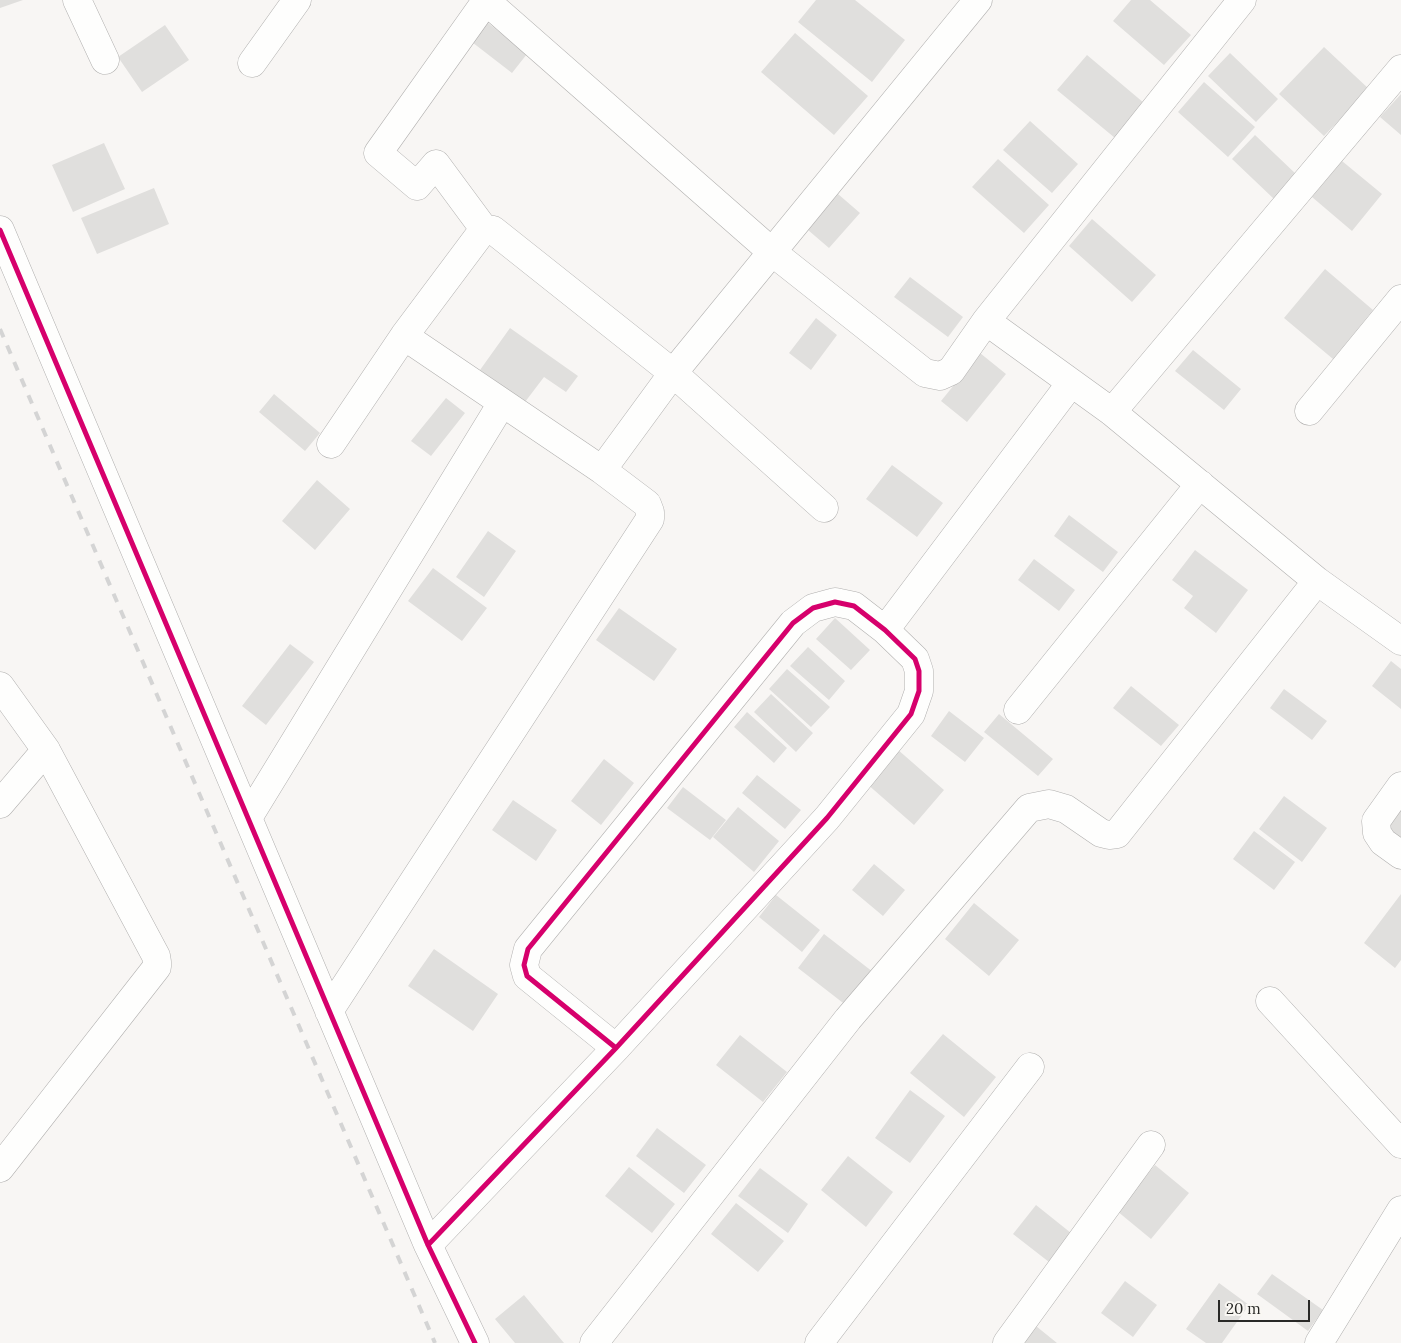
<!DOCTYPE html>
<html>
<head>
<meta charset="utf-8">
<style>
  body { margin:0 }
  #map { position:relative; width:1401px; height:1343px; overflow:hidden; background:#f8f6f4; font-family:Lora,serif }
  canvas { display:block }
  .scale { position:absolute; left:1218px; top:1300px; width:92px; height:22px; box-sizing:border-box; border:2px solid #292927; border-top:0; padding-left:6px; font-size:15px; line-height:18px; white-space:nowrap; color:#292927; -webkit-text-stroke:4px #f9f7f3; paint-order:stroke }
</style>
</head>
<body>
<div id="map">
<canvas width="1401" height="1343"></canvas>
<div class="scale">20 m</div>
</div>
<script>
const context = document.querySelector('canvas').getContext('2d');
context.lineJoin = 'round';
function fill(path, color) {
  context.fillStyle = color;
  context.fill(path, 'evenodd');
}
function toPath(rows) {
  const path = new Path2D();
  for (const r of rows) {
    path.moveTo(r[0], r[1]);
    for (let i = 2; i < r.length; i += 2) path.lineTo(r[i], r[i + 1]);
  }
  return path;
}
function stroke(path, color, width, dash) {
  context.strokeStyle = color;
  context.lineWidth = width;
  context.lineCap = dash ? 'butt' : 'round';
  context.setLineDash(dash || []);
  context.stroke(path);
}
fill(toPath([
  [0,0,23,0,0,8],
  [816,0,855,0,905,40,872,82,798,22],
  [1131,0,1150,0,1191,35,1164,65,1113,21],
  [483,19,527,54,512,73,468,39],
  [165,25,189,60,142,92,118,57],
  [795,33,868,96,834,135,761,72],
  [1324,47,1369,89,1324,136,1279,94],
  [1230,53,1278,99,1256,122,1208,76],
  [1087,55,1144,103,1115,138,1057,90],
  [1204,82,1255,127,1228,157,1178,112],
  [1401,94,1401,135,1380,117],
  [1030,121,1078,164,1052,193,1003,150],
  [1255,135,1297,175,1274,199,1232,159],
  [104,143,125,189,73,212,52,165],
  [998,159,1049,205,1024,233,972,187],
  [1342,161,1382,194,1352,231,1312,197],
  [154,188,169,224,97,254,81,218],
  [838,194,860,213,829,248,808,230],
  [1092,219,1156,275,1132,302,1069,246],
  [1325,269,1373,310,1333,359,1284,318],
  [910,277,963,317,948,337,894,297],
  [816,318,837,335,811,370,789,353],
  [510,328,578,376,566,392,544,377,525,402,480,370],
  [1193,350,1241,389,1224,410,1175,371],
  [980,353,1006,374,967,422,941,401],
  [274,394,320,433,305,451,259,412],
  [446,398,465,413,431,456,411,441],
  [892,465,943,503,917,537,866,499],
  [317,480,350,509,315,550,282,521],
  [1069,515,1118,552,1103,572,1054,536],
  [488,531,516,551,484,597,456,577],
  [1195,550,1248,590,1216,633,1184,608,1193,596,1172,580],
  [1034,559,1075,590,1059,611,1018,580],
  [433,568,487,608,462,641,408,601],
  [619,608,677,649,654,681,596,640],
  [835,618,870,650,851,670,816,639],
  [290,644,314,662,266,725,242,706],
  [808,647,845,681,829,700,790,666],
  [1391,661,1401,669,1401,709,1372,686],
  [787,669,830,707,811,727,769,689],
  [1131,686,1179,725,1161,746,1113,708],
  [1284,689,1327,721,1312,740,1270,708],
  [771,694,813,733,796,752,754,712],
  [949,711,984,738,965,762,931,736],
  [747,712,787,748,774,763,734,727],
  [999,714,1053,759,1038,776,984,732],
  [897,749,944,790,914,825,866,783],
  [604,759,634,783,601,825,571,801],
  [757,775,801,810,785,829,742,793],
  [683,787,726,820,710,840,667,808],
  [1284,796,1327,828,1302,862,1259,829],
  [513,800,557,830,536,861,492,830],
  [1401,800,1401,844,1379,827],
  [738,807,779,841,754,872,713,837],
  [1254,831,1295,862,1274,890,1233,859],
  [874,864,905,890,883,916,852,890],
  [1401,894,1401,960,1395,968,1364,943],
  [776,895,820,930,802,952,759,917],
  [974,903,1019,940,989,976,945,939],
  [824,934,873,972,847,1006,798,968],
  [434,949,498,994,473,1031,408,986],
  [943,1034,996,1077,964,1117,910,1073],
  [740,1035,787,1072,763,1102,716,1065],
  [910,1090,945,1116,910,1163,875,1138],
  [657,1128,706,1165,684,1193,636,1156],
  [848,1156,893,1192,866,1227,821,1190],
  [1155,1165,1189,1193,1151,1239,1117,1211],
  [629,1167,675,1204,652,1233,605,1196],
  [760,1168,808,1204,788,1233,738,1196],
  [736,1203,784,1241,758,1272,711,1234],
  [1036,1205,1071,1233,1049,1262,1013,1234],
  [1272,1274,1323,1310,1308,1331,1257,1294],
  [1125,1281,1157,1305,1133,1337,1101,1313],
  [1219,1283,1249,1305,1222,1343,1206,1343,1186,1329],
  [524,1295,564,1343,515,1343,495,1319],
  [1031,1322,1057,1343,1014,1343]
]), '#e0dfdd');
const minor = toPath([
  [77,0,105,60],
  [485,0,772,252,925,373,940,376,951,371,986,321],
  [1242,0,986,321,1112,412,1317,581,1401,641],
  [252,63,297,0],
  [484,229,436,164,417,186,378,153,486,1],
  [0,230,428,1245,475,1343],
  [1309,411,1401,299],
  [1112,412,1401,69],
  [331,444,404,336,484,229,493,230,673,373,824,508],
  [602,470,673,373,978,0],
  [885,630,1071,383],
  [0,686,46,750,156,956,157,962,157,967,0,1168],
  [1018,710,1200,484],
  [1401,786,1376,821,1377,833,1383,842,1401,855],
  [0,804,46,750],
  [248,818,502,403],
  [1270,1001,1401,1144],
  [329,1011,650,519,650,512,647,504,602,470,404,336],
  [428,1245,616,1048,827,818,911,714,919,691,919,671,915,659,885,630,854,606,835,602,813,608,793,623,528,949,524,965,527,976,616,1048],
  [594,1343,848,1019,1029,808,1049,804,1066,809,1101,833,1109,835,1117,834,1317,581],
  [819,1343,1030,1067],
  [1007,1343,1151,1145],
  [1319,1343,1401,1210]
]);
stroke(minor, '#b0afae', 29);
stroke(minor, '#fefefd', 28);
stroke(toPath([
  [0,329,435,1343]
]), '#d4d4d4', 4, [9, 9]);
stroke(toPath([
  [0,230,428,1245,475,1343],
  [428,1245,616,1048,827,818,911,714,919,691,919,671,915,659,885,630,854,606,835,602,813,608,793,623,528,949,524,965,527,976,616,1048]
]), '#d6006c', 5);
</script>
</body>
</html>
